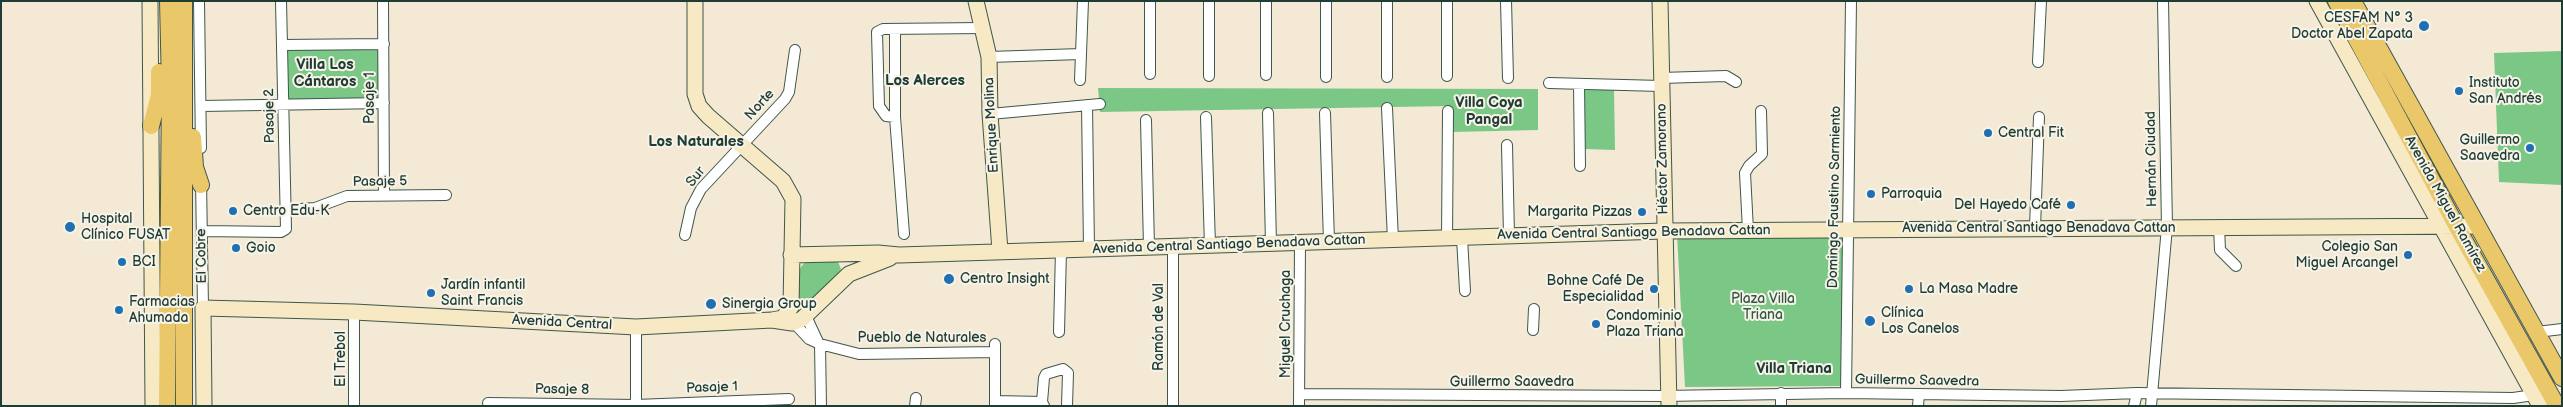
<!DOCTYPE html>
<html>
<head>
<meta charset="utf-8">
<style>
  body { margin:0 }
  #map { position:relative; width:2563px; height:407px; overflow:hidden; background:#f3e9d4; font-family:"Balsamiq Sans",sans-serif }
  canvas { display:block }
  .frame { position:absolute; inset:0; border:2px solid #1f3d34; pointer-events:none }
</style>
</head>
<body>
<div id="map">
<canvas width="2563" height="407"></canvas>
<div class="frame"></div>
</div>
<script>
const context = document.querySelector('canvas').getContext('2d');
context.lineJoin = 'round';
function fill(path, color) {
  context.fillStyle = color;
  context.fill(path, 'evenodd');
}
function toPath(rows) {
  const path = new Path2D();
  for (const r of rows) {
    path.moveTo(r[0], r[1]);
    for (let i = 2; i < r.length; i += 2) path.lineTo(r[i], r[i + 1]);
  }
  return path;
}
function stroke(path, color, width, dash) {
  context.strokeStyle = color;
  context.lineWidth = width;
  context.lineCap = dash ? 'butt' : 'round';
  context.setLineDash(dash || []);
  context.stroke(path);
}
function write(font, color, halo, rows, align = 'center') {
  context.font = font + ' "Balsamiq Sans",sans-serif';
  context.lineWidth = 4;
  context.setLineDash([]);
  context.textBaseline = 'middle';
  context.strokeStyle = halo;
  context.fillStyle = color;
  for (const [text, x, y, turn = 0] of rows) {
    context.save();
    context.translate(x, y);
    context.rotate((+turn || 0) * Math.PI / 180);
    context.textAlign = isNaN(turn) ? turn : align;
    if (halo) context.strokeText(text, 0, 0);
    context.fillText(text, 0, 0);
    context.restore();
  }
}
fill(toPath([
  [381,45,381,101,288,102,287,46],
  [2562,51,2562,185,2499,182,2494,53],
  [1098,88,1538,89,1538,130,1452,132,1451,106,1100,112],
  [1585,90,1614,90,1615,150,1585,149],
  [1843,224,1842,386,1685,387,1677,234],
  [832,260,838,262,841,269,837,276,806,306,800,306,797,276,801,267,805,262]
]), '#7bc786');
const street = toPath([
  [199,1,201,148],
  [383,1,384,195],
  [1506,1,1508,78],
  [282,45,384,44],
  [989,57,1081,54],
  [2038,62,2041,1],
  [1150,74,1150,1],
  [1266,75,1266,1],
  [1209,76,1209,1],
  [1447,76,1447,1],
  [1326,77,1326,1],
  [1387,77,1387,1],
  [1661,78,1726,76,1736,82],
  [1080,80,1083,1],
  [1549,83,1661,86],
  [1579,84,1580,166],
  [1087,105,1089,249],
  [201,106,384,103],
  [1387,108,1393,240],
  [1268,113,1271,244],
  [1325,113,1329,242],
  [990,114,1100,104],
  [895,117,895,29],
  [1206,117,1210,246],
  [1146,120,1149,247],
  [1507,145,1509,236],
  [201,180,203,308],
  [287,210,315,208,347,196,446,195],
  [2219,226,2220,250,2236,266],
  [2035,228,2039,117],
  [1748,230,1745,173,1749,166,1762,154,1761,111],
  [202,231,281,232,286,229,281,1],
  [904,234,895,117,886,116,879,106,877,32,883,29,983,28],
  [685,235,691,208,701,189,785,99,789,92,795,50],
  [1447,238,1448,111],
  [1462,238,1465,291],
  [354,312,354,406],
  [806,316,819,344],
  [794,323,809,339,820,344,859,354,995,352],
  [1533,330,1534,309],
  [1059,332,1061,250],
  [2537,332,2562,329],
  [820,344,821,406],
  [995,344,995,406],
  [1781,393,1781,406],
  [1846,393,1851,1],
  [1299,394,1663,396,1846,393,2061,396,2137,393,2513,398,2534,395],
  [995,401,1042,402],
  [488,403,636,405,789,399],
  [636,406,636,327],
  [915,406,916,398],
  [1044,406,1042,402,1044,378,1046,374,1063,369,1068,373,1067,406],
  [1173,406,1173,247],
  [1299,406,1300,243],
  [1918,406,1919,394],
  [2134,406,2137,393],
  [2151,406,2167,227,2163,1]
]);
const secondary = toPath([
  [150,1,153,406],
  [695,1,695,94,699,106,708,116,783,181,793,199,791,307,783,318,772,320],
  [976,1,989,57,990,114,1000,251],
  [1660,1,1669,406],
  [2317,1,2540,406],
  [791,255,878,253,899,255,1664,231,2477,226],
  [204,406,203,308,354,312,636,327,772,320,792,323,802,319,849,274,890,258]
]);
const primary = toPath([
  [184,1,184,406],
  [2336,1,2457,227,2557,406],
  [2353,1,2562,378],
  [151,126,159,95,159,72],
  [193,137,195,167,201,185],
  [167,406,170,86,168,1]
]);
stroke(street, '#3f574c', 12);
stroke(secondary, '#3f574c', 17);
stroke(primary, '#3f574c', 18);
stroke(street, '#fff', 10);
stroke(secondary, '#f7e9c3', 15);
stroke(primary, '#eac769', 16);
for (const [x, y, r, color] of [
  [2424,26,6,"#1f6fb2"],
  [2459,91,5,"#1f6fb2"],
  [1988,133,5,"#1f6fb2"],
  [2530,148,5,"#1f6fb2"],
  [1871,194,5,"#1f6fb2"],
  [2071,205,5,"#1f6fb2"],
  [233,211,5,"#1f6fb2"],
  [1642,212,5,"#1f6fb2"],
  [70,227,6,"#1f6fb2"],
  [236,248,5,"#1f6fb2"],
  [2408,255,5,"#1f6fb2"],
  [122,262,5,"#1f6fb2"],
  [949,279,6,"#1f6fb2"],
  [1654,289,5,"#1f6fb2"],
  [1909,289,5,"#1f6fb2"],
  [431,293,5,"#1f6fb2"],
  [711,304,6,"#1f6fb2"],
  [119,310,5,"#1f6fb2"],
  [1870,321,6,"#1f6fb2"],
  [1596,324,5,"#1f6fb2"]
]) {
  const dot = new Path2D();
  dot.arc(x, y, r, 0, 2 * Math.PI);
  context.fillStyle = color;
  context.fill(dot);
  stroke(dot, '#f7f3e8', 2);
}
write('14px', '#1f3d34', '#f7f3e8', [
  ["CESFAM N° 3",2413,18,"right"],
  ["Doctor Abel Zapata",2413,34,"right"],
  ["Instituto",2469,83],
  ["San Andrés",2469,99],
  ["Central Fit",1998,133],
  ["Guillermo",2520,140,"right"],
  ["Saavedra",2520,156,"right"],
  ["Parroquia",1881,194],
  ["Del Hayedo Café",2061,205,"right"],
  ["Centro Edu-K",243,211],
  ["Margarita Pizzas",1632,212,"right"],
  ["Hospital",81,219],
  ["Clínico FUSAT",81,235],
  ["Colegio San",2398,247,"right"],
  ["Miguel Arcangel",2398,263,"right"],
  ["Goio",246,248],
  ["BCI",132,262],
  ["Centro Insight",960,279],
  ["Bohne Café De",1644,281,"right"],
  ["Especialidad",1644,297,"right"],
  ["Jardín infantil",441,285],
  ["Saint Francis",441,301],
  ["La Masa Madre",1919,289],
  ["Farmacias",129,302],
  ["Ahumada",129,318],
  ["Sinergia Group",722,304],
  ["Clínica",1881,313],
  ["Los Canelos",1881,329],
  ["Condominio",1606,316],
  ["Plaza Triana",1606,332]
], 'left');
write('14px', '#1f3d34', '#f7f3e8', [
  ["Pasaje 1",370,98,-90],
  ["Norte",760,105,-48],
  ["Pasaje 2",270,116,-91],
  ["Enrique Molina",992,125,-93],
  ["Héctor Zamorano",1663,159,-91],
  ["Hernán Ciudad",2152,159,-91],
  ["Sur",696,177,-52],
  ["Pasaje 5",380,182,-1],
  ["Domingo Faustino Sarmiento",1835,197,-89],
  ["Avenida Miguel Ramírez",2445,204,61],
  ["Avenida Central Santiago Benadava Cattan",2039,228],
  ["Avenida Central Santiago Benadava Cattan",1634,233,-1],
  ["Avenida Central Santiago Benadava Cattan",1229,245,-2],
  ["El Cobre",202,256,-91],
  ["Avenida Central",562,323,3],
  ["Miguel Cruchaga",1286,324,-90],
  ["Ramón de Val",1159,327,-90],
  ["Pueblo de Naturales",922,338],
  ["El Trebol",341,359,-90],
  ["Guillermo Saavedra",1917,381,1],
  ["Guillermo Saavedra",1512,382],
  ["Pasaje 1",712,388,-2],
  ["Pasaje 8",562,390,1]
]);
write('14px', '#315944', '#f7f3e8', [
  ["Plaza Villa",1763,299],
  ["Triana",1763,315]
]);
write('bold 15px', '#1f3d34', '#f7f3e8', [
  ["Villa Los",325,65],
  ["Cántaros",325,82],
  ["Los Alerces",925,81],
  ["Villa Coya",1489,103],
  ["Pangal",1489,120],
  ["Los Naturales",696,142],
  ["Villa Triana",1794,369]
]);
</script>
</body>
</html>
